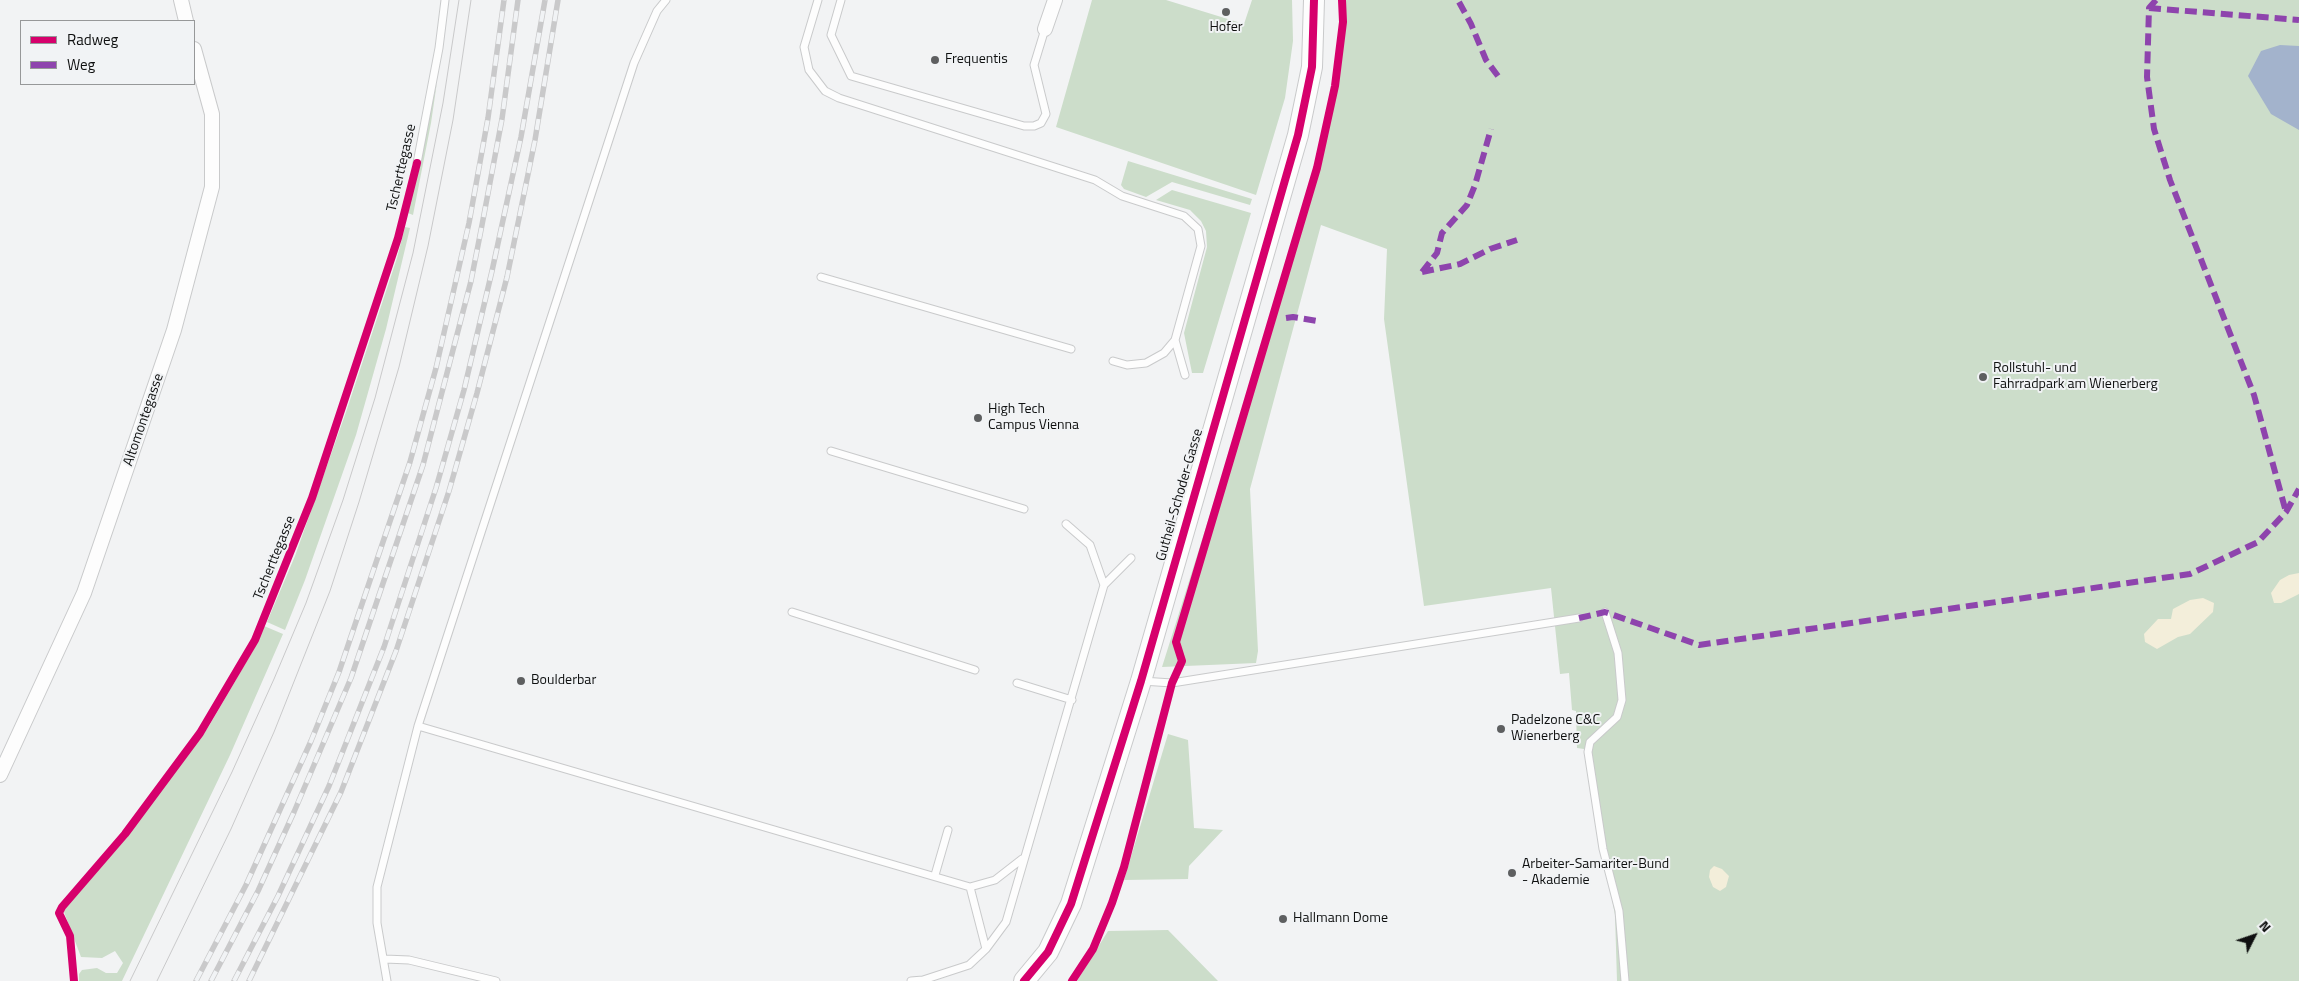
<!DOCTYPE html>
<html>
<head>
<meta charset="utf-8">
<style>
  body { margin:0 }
  #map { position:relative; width:2299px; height:981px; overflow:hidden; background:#f2f3f4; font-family:"Titillium Web",sans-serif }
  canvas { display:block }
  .legend { position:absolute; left:20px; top:20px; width:175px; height:65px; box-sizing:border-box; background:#f1f3f5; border:1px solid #979899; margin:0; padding:6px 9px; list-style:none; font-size:15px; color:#0f1010 }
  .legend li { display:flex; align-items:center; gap:10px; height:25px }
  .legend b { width:25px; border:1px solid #979899 }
  .north { position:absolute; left:2229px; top:911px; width:50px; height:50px; -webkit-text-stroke:4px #f1f3f5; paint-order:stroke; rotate:49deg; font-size:14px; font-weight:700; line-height:20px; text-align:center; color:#0f1010 }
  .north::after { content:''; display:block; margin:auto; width:18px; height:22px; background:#0f1010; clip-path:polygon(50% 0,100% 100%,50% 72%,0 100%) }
</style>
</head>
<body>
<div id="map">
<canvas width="2299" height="981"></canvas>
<ul class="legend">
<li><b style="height:6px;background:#d6006c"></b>Radweg</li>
<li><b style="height:6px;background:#8e44ad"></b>Weg</li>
</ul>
<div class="north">N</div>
</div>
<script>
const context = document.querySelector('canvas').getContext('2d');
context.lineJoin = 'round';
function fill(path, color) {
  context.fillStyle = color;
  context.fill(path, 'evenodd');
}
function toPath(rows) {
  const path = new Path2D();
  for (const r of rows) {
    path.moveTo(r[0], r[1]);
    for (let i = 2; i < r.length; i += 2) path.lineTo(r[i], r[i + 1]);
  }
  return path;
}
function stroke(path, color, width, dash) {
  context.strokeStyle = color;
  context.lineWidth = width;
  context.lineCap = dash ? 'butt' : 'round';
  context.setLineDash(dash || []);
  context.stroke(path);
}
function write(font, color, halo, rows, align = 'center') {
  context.font = font + ' "Titillium Web",sans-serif';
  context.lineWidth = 4;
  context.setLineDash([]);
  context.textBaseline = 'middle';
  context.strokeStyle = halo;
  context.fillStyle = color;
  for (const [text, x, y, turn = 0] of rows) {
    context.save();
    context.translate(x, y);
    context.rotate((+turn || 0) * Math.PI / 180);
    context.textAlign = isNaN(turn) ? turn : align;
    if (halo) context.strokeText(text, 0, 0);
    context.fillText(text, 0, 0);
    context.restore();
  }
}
fill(toPath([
  [1092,0,1166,0,1244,24,1252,0,1292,0,1293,41,1285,98,1256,195,1056,127],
  [1342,0,2299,0,2299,981,1617,981,1615,915,1584,749,1577,748,1576,711,1572,710,1569,673,1560,674,1551,588,1424,606,1384,319,1387,249,1321,225,1250,489,1258,651,1256,663,1162,667,1302,222,1317,168,1335,86,1343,22],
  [437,82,431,123,413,215,408,213],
  [1128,161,1252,199,1250,205,1172,182,1146,197,1124,189,1121,185],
  [1172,190,1251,213,1203,373,1192,373,1184,333,1207,247,1206,231,1201,221,1190,210,1156,200],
  [405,227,410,228,386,329,356,435,305,580,285,630,267,622,295,556,346,412,397,258],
  [264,626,283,634,230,755,122,981,79,981,79,974,82,970,97,968,106,973,117,973,123,963,115,951,102,958,81,957,64,912,65,908,120,845,209,726,254,649],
  [1168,734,1188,740,1194,828,1223,830,1189,866,1188,879,1124,880],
  [1168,930,1218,981,1077,981,1108,931]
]), '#ccddca');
fill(toPath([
  [2299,573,2299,594,2281,603,2274,603,2271,593,2280,580,2289,575],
  [2203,598,2214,603,2213,612,2190,634,2178,637,2157,649,2145,642,2144,634,2158,619,2171,619,2173,609,2190,600],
  [1714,866,1722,869,1729,876,1726,887,1720,891,1713,887,1709,877,1710,870]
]), '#f3eeda');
fill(toPath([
  [2280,45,2299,46,2299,130,2271,114,2248,76,2261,51]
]), '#a3b3cc');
const lane = toPath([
  [818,0,804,47,809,70,825,91,839,98,1095,180,1122,196,1184,216,1198,229,1201,246,1175,340,1164,353,1146,363,1127,365,1113,361],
  [841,0,831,35,851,76,1024,126,1034,126,1041,123,1046,114,1034,65,1045,29],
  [417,163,439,48,445,0],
  [821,277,1071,349],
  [1175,340,1185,375],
  [831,451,1024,509],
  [1066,524,1090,545,1104,585],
  [792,612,975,670],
  [1605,612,1618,653,1622,700,1617,717,1590,742,1588,752,1603,849,1619,911,1625,981],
  [1142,681,1172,683,1579,618],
  [1017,683,1072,700],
  [418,726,970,887,986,949,969,965,923,980,911,981],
  [935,875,948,830],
  [970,887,995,880,1022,859],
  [986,949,1006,922,1104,585,1131,558],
  [385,959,409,960,496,981],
  [387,981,377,923,377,887,418,726,634,63,657,11,666,0]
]);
const street = toPath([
  [181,0,186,21],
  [1045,29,1055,0],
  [0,775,84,593,174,330,212,187,212,114,194,49]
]);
const secondary = toPath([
  [1024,981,1048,952,1071,904,1141,681,1298,135,1312,67,1314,0]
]);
stroke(lane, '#c9cacb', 9);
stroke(street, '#c9cacb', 16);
stroke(secondary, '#c9cacb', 22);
stroke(lane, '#fdfdfd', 7);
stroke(street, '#fdfdfd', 14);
stroke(secondary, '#fdfdfd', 20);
stroke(toPath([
  [130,981,232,772,274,679,306,603,343,500,375,398,413,253,443,103,459,0],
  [157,981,231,829,274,732,330,591,359,502,399,367,428,246,453,120,471,0]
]), '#c9c9ca', 1);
const rail = toPath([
  [196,981,246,885,311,741,339,672,410,462,436,368,469,223,488,118,504,0],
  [211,981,258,891,294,812,351,678,423,465,471,281,482,225,502,119,518,0],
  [234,981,278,896,329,786,384,647,436,488,464,390,492,271,521,137,545,0],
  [249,981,341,792,396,651,449,491,477,393,507,277,535,140,558,0]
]);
stroke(rail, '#c9c9ca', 5.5);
stroke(rail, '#f1f3f5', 4, [11]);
stroke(toPath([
  [2156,0,2149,8,2147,77,2154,129,2170,180,2254,395,2286,512],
  [1459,2,1471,24,1486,60,1498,76],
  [2149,8,2299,20],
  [1422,272,1437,253,1442,233,1467,205,1475,185,1491,129],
  [1422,272,1460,264,1490,249,1517,240],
  [1286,318,1293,317,1317,321],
  [1579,618,1605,612,1699,645,2190,574,2258,542,2286,512,2299,489]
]), '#8e44ad', 6, [12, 6]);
stroke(toPath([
  [74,981,70,936,59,913,62,907,125,834,200,733,255,640,312,498,398,238,417,163],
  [1024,981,1048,952,1071,904,1141,681,1298,135,1312,67,1314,0],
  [1072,981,1093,949,1112,903,1124,867,1172,683,1182,661,1176,642,1317,168,1335,86,1343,22,1342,0]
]), '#d6006c', 8);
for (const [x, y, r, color] of [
  [1226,12,5,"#5e5f60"],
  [935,60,5,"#5e5f60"],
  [1983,377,5,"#5e5f60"],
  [978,418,5,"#5e5f60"],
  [521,681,5,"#5e5f60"],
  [1501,729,5,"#5e5f60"],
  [1512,873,5,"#5e5f60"],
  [1283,919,5,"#5e5f60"]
]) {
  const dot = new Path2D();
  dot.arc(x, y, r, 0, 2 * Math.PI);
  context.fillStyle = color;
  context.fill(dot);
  stroke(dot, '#f1f3f5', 2);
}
write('14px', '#0f1010', '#f1f3f5', [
  ["Hofer",1226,28,"center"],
  ["Frequentis",945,60],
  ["Rollstuhl- und",1993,369],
  ["Fahrradpark am Wienerberg",1993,385],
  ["High Tech",988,410],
  ["Campus Vienna",988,426],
  ["Boulderbar",531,681],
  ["Padelzone C&C",1511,721],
  ["Wienerberg",1511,737],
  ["Arbeiter-Samariter-Bund",1522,865],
  ["- Akademie",1522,881],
  ["Hallmann Dome",1293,919]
], 'left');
write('14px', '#0f1010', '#f1f3f5', [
  ["Tscherttegasse",402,168,-77],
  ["Altomontegasse",144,420,-71],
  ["Gutheil-Schoder-Gasse",1180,495,-74],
  ["Tscherttegasse",275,558,-68]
]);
</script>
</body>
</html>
